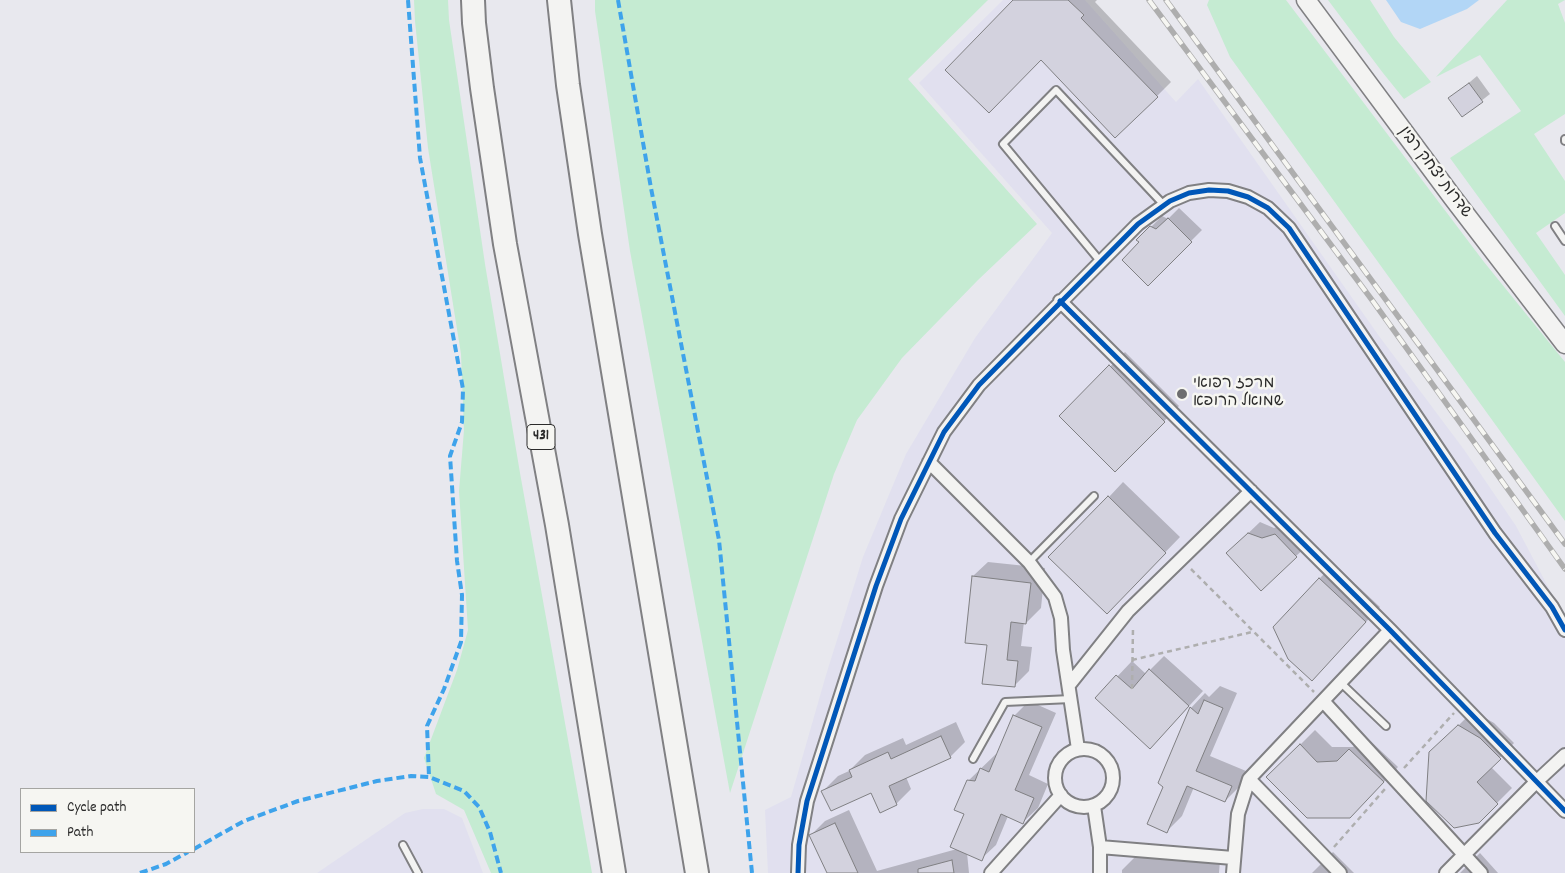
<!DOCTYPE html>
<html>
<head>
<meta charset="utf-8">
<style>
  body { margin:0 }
  #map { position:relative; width:1565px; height:873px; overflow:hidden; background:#e8e8ee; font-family:Dekko,sans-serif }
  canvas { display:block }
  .legend { position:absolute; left:20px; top:788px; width:175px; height:65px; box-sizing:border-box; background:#f6f6f2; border:1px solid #a5a5a2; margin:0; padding:6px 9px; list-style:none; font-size:15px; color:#2b2b2b }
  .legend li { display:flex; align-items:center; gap:10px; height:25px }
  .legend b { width:25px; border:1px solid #a5a5a2 }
</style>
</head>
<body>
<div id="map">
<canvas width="1565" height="873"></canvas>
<ul class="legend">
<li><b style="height:6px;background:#0057b8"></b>Cycle path</li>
<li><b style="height:6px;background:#3ea3eb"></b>Path</li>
</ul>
</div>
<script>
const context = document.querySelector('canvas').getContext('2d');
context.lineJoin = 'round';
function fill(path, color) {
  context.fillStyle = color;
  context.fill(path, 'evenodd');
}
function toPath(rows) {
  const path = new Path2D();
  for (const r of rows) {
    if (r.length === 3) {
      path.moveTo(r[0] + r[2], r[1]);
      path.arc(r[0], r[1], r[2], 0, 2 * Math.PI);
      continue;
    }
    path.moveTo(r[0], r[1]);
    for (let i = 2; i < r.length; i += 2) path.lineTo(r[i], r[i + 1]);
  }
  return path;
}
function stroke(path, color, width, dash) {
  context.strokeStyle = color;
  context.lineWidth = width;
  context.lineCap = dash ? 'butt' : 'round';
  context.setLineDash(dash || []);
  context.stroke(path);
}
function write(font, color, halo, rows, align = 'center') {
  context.font = font + ' Dekko,"Playpen Sans Hebrew",sans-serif';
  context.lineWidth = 5;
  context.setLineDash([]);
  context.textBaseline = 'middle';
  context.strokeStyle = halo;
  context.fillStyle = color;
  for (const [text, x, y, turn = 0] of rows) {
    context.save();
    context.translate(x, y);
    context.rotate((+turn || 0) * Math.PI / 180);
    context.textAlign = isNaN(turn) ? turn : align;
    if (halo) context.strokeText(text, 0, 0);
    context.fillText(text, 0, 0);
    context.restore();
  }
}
fill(toPath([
  [1003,0,1085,0,1176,102,1198,79,1379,336,1465,451,1516,526,1565,619,1565,873,768,873,765,810,791,797,826,675,863,557,906,454,975,338,1052,233,919,83],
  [423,809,444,809,462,818,483,873,317,873,405,813]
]), '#e1e0ef');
fill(toPath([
  [414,0,448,0,449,20,485,264,520,473,592,873,491,873,464,810,436,794,424,758,457,670,468,630,459,491,464,430,461,354,428,148,415,21],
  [595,0,988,0,908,79,1037,224,978,280,902,358,857,420,834,474,730,793,630,251,595,11],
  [1209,0,1286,0,1484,262,1565,362,1565,521,1230,57,1207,5],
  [1328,0,1370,0,1394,37,1431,82,1404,99,1383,73],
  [1507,0,1565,0,1558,4,1565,23,1565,114,1534,134,1565,181,1565,213,1536,233,1565,275,1565,316,1450,158,1521,111,1480,55,1436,77]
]), '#c5ebd2');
fill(toPath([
  [1386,0,1479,0,1467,9,1420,29,1401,22]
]), '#b2d6f6');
fill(toPath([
  [1015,0,1097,0,1095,2,1171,82,1157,96,1041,58],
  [1477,76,1490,94,1462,116,1450,99],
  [1179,208,1202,230,1148,284,1141,242,1138,240,1162,216,1168,219],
  [1125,352,1179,406,1115,471,1060,416],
  [1123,482,1180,537,1121,598,1109,497],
  [1260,522,1274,528,1287,523,1307,546,1296,556,1239,542],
  [988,562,1045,568,1041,608,1026,623,1024,622,1021,646,1032,647,1029,671,1014,686,988,644,973,576],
  [1334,564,1380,607,1326,665,1319,579],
  [1164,656,1203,691,1165,732,1097,698,1132,661,1146,674],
  [1220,686,1237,693,1210,756,1246,771,1240,786,1225,801,1194,787,1182,816,1167,831,1164,786,1191,708,1205,693,1209,697],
  [1029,701,1056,713,1029,775,1048,784,1038,808,1023,822,1008,816,996,845,981,859,967,853,969,873,828,873,811,835,825,821,849,810,877,871,957,849,966,814,968,781,996,754,997,755,1014,716],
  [1473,711,1494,723,1514,743,1491,767,1512,788,1479,821,1444,740],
  [956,722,965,742,950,757,906,777,911,789,897,803,880,811,871,791,823,791,838,776,849,771,865,755,903,738,906,745],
  [1315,730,1332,747,1353,747,1364,735,1398,767,1365,802,1268,777],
  [1333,852,1354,873,1312,873],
  [1480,853,1498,873,1460,873],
  [1137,855,1220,860,1219,873,1122,873,1122,870]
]), '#0003');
const building = toPath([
  [1013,0,1068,0,1084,15,1081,18,1158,97,1115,138,1041,60,989,113,945,70,1013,0],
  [1469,83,1483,102,1462,117,1448,98,1469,83],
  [1168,218,1192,242,1148,286,1122,260,1139,242,1136,240,1150,226,1156,229,1168,218],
  [1109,365,1165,422,1115,472,1059,416,1109,365],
  [1108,496,1166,553,1107,614,1048,557,1108,496],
  [1248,533,1262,538,1275,534,1297,557,1261,591,1226,553,1248,533],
  [972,576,1031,583,1026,624,1011,622,1007,660,1018,661,1015,687,982,684,987,645,965,643,972,576],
  [1319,578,1366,622,1312,681,1288,659,1273,627,1319,578],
  [1149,669,1189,706,1150,749,1095,698,1116,675,1132,689,1149,669],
  [1204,700,1223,708,1196,771,1232,786,1225,802,1187,786,1167,833,1147,824,1163,787,1158,783,1190,707,1198,714,1204,700],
  [1013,715,1042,727,1015,790,1034,798,1023,824,1001,814,982,861,950,847,964,814,954,810,967,780,975,781,980,768,989,772,1013,715],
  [1458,725,1480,738,1501,759,1477,782,1498,804,1479,823,1454,828,1426,801,1429,752,1458,725],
  [941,736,951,758,889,786,897,805,880,813,871,793,831,811,821,791,852,777,849,770,888,752,891,759,941,736],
  [1300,744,1317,762,1337,761,1349,749,1384,782,1350,818,1307,818,1266,777,1300,744],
  [835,823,858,873,827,873,809,835,835,823],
  [952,860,954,873,918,873,918,869,952,860]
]);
fill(building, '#d3d2de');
stroke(building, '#808083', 1);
const lane = toPath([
  [1565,139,1565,141],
  [1555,226,1565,241],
  [1100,261,1003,144,1056,90,1164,205],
  [1029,562,1094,496],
  [1340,682,1386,726],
  [973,759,1005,702,1071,699],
  [403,845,418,873]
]);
const street = toPath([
  [1060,301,1390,630,1565,811],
  [929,462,1029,562,1055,597,1061,618,1063,650,1078,749],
  [1069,685,1128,611,1251,491],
  [1323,701,1481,873],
  [1084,778,29],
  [1249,779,1340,873],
  [1094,806,1100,847,1100,873],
  [1100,847,1233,858],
  [798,873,799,845,807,801,876,586,901,519,944,432,979,385,1138,224,1170,201,1189,193,1209,190,1228,191,1248,197,1268,208,1289,228,1495,533,1552,607,1565,630],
  [991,873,1061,795],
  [1233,873,1238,814,1249,779,1390,630],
  [1446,873,1536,782,1565,755]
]);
const secondary = toPath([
  [1306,0,1453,198,1565,344]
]);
const highway = toPath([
  [473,0,474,23,482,88,505,244,557,525,614,873],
  [559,0,568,85,590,234,697,873]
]);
stroke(lane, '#808083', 10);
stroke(street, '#808083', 16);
stroke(secondary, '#808083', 21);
stroke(highway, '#808083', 26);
stroke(toPath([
  [1191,569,1314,692],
  [1132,660,1252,632],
  [1132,689,1133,628],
  [1404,768,1454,713],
  [1334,847,1385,789]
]), '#aeaeae', 2.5, [5, 4]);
stroke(lane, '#f3f3f2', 6);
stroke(street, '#f3f3f2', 12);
stroke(secondary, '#f3f3f2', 18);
stroke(highway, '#f3f3f2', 22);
const rail = toPath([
  [1149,0,1372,300,1565,569],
  [1166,0,1565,544]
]);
stroke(rail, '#aeaeae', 5.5);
stroke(rail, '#f6f6f2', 4, [11]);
stroke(toPath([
  [408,0,420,158,463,389,462,422,450,456,457,561,462,595,461,642,444,689,427,726,429,777],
  [618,0,651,188,719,540,752,873],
  [194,849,244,821,298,801,377,781,411,776,429,777,464,791,479,807,490,832,501,873],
  [140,873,166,864,188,852]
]), '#3ea3eb', 4, [8, 4]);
stroke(toPath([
  [1060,301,1390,630,1565,811],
  [798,873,799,845,807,801,876,586,901,519,944,432,979,385,1138,224,1170,201,1189,193,1209,190,1228,191,1248,197,1268,208,1289,228,1495,533,1552,607,1565,630]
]), '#0057b8', 5);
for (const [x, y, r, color] of [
  [1182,394,6,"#6d6d6f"]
]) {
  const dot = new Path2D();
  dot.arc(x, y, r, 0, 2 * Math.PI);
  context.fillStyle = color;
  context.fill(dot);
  stroke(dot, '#f6f6f2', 2);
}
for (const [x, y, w] of [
  [541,437,28]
]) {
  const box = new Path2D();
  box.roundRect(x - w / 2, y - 12.5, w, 25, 4);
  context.fillStyle = '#f6f6f2';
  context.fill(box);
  stroke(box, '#2b2b2b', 1);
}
write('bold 15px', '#2b2b2b', null, [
  ["431",541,437]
]);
write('16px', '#2b2b2b', '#f6f6f2', [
  ["שדרות יצחק רבין",1434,173,53]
]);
write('16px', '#2b2b2b', '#f6f6f2', [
  ["מרכז רפואי",1193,385],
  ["שמואל הרופא",1193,403]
], 'left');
</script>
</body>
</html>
